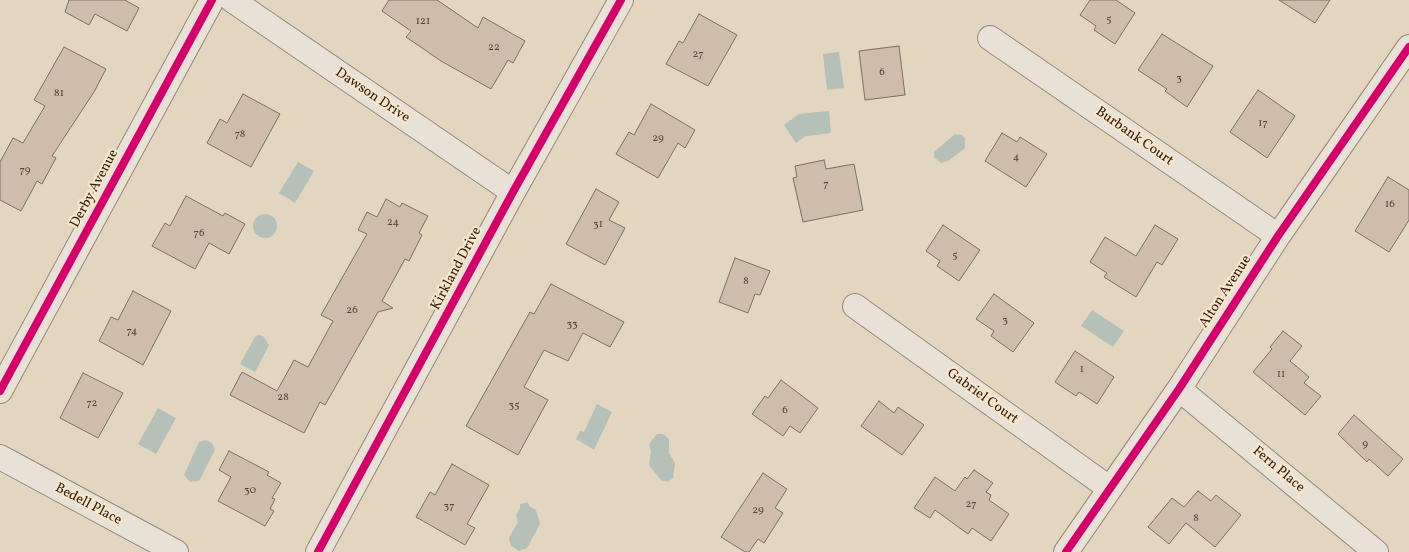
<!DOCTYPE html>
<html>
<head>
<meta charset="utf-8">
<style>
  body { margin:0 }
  canvas { display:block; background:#e3d5be }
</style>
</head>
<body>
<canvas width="1409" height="552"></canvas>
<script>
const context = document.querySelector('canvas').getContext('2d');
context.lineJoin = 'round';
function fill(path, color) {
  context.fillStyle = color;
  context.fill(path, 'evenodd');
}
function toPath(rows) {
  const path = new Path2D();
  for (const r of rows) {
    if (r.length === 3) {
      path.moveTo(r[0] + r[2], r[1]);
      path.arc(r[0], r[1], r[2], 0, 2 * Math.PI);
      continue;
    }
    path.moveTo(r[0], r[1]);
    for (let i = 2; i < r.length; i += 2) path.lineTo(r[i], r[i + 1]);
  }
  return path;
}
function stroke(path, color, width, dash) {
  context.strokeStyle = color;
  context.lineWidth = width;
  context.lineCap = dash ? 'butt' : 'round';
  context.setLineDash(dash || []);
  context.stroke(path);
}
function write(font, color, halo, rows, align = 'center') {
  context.font = font + ' Vollkorn,serif';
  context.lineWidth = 4.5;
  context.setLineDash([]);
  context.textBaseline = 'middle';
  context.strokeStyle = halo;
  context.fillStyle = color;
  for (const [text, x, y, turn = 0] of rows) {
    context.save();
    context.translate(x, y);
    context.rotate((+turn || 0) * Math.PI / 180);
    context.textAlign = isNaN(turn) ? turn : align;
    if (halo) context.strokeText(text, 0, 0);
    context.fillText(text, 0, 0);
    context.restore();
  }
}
fill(toPath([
  [839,52,844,88,827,90,823,54],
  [829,111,831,133,806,136,796,143,784,125,799,114],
  [955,134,962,135,965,138,965,148,948,161,941,163,934,157,934,152],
  [298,162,314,171,295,203,279,193],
  [265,226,12],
  [1092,310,1124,331,1113,347,1081,326],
  [258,335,263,336,269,345,255,372,240,364,255,337],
  [597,404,612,412,594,450,576,439,580,431,584,432],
  [158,408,176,418,156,454,138,444],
  [657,434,663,434,669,439,669,453,675,463,673,478,668,482,661,480,649,465,651,451,649,444],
  [206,440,212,443,215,450,199,481,190,482,184,475,199,442],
  [528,502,529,506,536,510,540,524,527,548,519,551,511,546,509,538,518,522,516,515,520,508,520,504]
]), '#b4c0b8');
const building = toPath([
  [69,0,125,0,139,8,127,31,95,14,89,25,65,12,69,0],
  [389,0,437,0,478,28,483,17,525,41,513,63,508,60,491,89,441,61,406,37,411,31,382,11,389,0],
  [1090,0,1116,0,1135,13,1115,44,1094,30,1096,26,1080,15,1090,0],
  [1279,0,1330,0,1315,23,1279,0],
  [699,14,737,35,708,86,666,64,679,41,683,43,699,14],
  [1162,34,1213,66,1187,107,1165,91,1167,89,1138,70,1162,34],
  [899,46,905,95,865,100,859,51,899,46],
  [64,47,106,69,94,92,52,156,56,158,42,184,37,181,21,211,0,200,0,162,13,138,23,143,45,106,34,100,64,47],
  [1258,90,1295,116,1267,158,1230,132,1258,90],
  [243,94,280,114,251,167,207,143,220,119,227,123,243,94],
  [651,104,695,130,685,148,678,143,658,178,616,154,629,132,634,135,651,104],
  [1002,133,1017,142,1020,137,1047,154,1026,187,985,161,1002,133],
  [824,160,826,169,854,164,863,210,803,222,793,178,797,177,795,166,824,160],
  [1388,177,1409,190,1409,220,1389,252,1355,231,1388,177],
  [596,189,619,202,609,220,625,228,605,265,566,244,596,189],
  [186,196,223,216,225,213,245,224,229,254,209,243,195,269,152,246,165,223,170,226,186,196],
  [386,199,400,207,402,203,428,216,419,233,422,235,409,261,405,259,382,301,393,308,378,312,325,405,320,402,304,433,230,395,242,372,277,391,294,360,308,367,333,321,321,315,367,234,358,230,367,212,377,217,386,199],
  [943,225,980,250,959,281,937,266,940,261,926,251,943,225],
  [1155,225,1178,239,1162,265,1157,262,1136,297,1104,277,1107,273,1090,262,1105,237,1136,256,1155,225],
  [735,258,770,271,760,295,755,294,748,313,719,302,735,258],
  [551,284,624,322,610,347,583,333,568,361,544,350,524,387,548,400,518,455,466,426,530,312,534,314,551,284],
  [133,291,171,311,143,365,99,341,111,317,118,320,133,291],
  [994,294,1034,323,1013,352,991,336,994,331,976,319,994,294],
  [1283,331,1302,346,1290,361,1309,377,1304,383,1321,396,1305,415,1253,372,1272,349,1270,347,1283,331],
  [1075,351,1114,377,1097,404,1079,392,1076,396,1055,382,1075,351],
  [83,373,123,393,98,438,60,418,83,373],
  [781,380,818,408,800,433,790,426,783,436,752,414,765,396,768,398,781,380],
  [879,401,894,413,898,407,924,425,902,455,861,426,879,401],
  [1354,415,1403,459,1388,476,1369,459,1367,462,1338,434,1354,415],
  [229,451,269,472,267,475,281,483,272,498,275,499,270,509,274,511,265,526,218,501,231,477,219,470,229,451],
  [452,464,489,485,467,524,475,528,465,545,416,517,430,492,435,495,452,464],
  [974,470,993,483,986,492,991,495,989,500,1009,514,991,541,972,528,968,534,935,510,930,518,914,508,935,477,955,491,965,477,967,479,974,470],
  [763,473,787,489,775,508,783,513,764,543,758,539,749,552,745,552,721,537,763,473],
  [1198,491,1211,501,1216,495,1241,515,1215,547,1186,523,1169,544,1148,527,1172,498,1184,507,1198,491]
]);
fill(building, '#cfbca9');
stroke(building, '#7a7063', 1);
const minor = toPath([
  [232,0,513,192],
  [990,38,1278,236],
  [855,306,1109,488],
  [1179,389,1376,552],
  [0,391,212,0],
  [0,457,176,552],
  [318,552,513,192,621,0],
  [1066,552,1179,389,1278,236,1409,47]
]);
stroke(minor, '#93897b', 26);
stroke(minor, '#e8e1d5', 24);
stroke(toPath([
  [0,391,212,0],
  [318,552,513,192,621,0],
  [1066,552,1179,389,1278,236,1409,47]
]), '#d6006c', 8);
write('11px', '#584334', null, [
  ["5",1109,20],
  ["121",423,22],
  ["22",494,48],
  ["27",698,55],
  ["6",882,73],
  ["3",1179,79],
  ["81",59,94],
  ["17",1263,124],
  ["78",240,135],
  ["29",658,139],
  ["4",1016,158],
  ["79",25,171],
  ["7",826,185],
  ["16",1390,205],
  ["24",393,223],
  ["31",598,225],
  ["76",199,234],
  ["5",955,256],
  ["8",746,282],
  ["26",352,311],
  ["3",1005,321],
  ["33",572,325],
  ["74",132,332],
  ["1",1082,370],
  ["11",1281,375],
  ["28",283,398],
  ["72",92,404],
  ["35",514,406],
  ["6",785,411],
  ["9",1365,445],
  ["30",250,491],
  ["27",971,505],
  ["37",449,507],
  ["29",758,511],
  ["8",1196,519]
]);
write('14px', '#301b0d', '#f7e6cb', [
  ["Dawson Drive",372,96,34],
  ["Burbank Court",1134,137,35],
  ["Derby Avenue",95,189,-62],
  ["Kirkland Drive",457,269,-62],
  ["Alton Avenue",1226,292,-57],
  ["Gabriel Court",982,397,36],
  ["Fern Place",1278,470,40],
  ["Bedell Place",88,505,28]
]);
</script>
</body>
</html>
